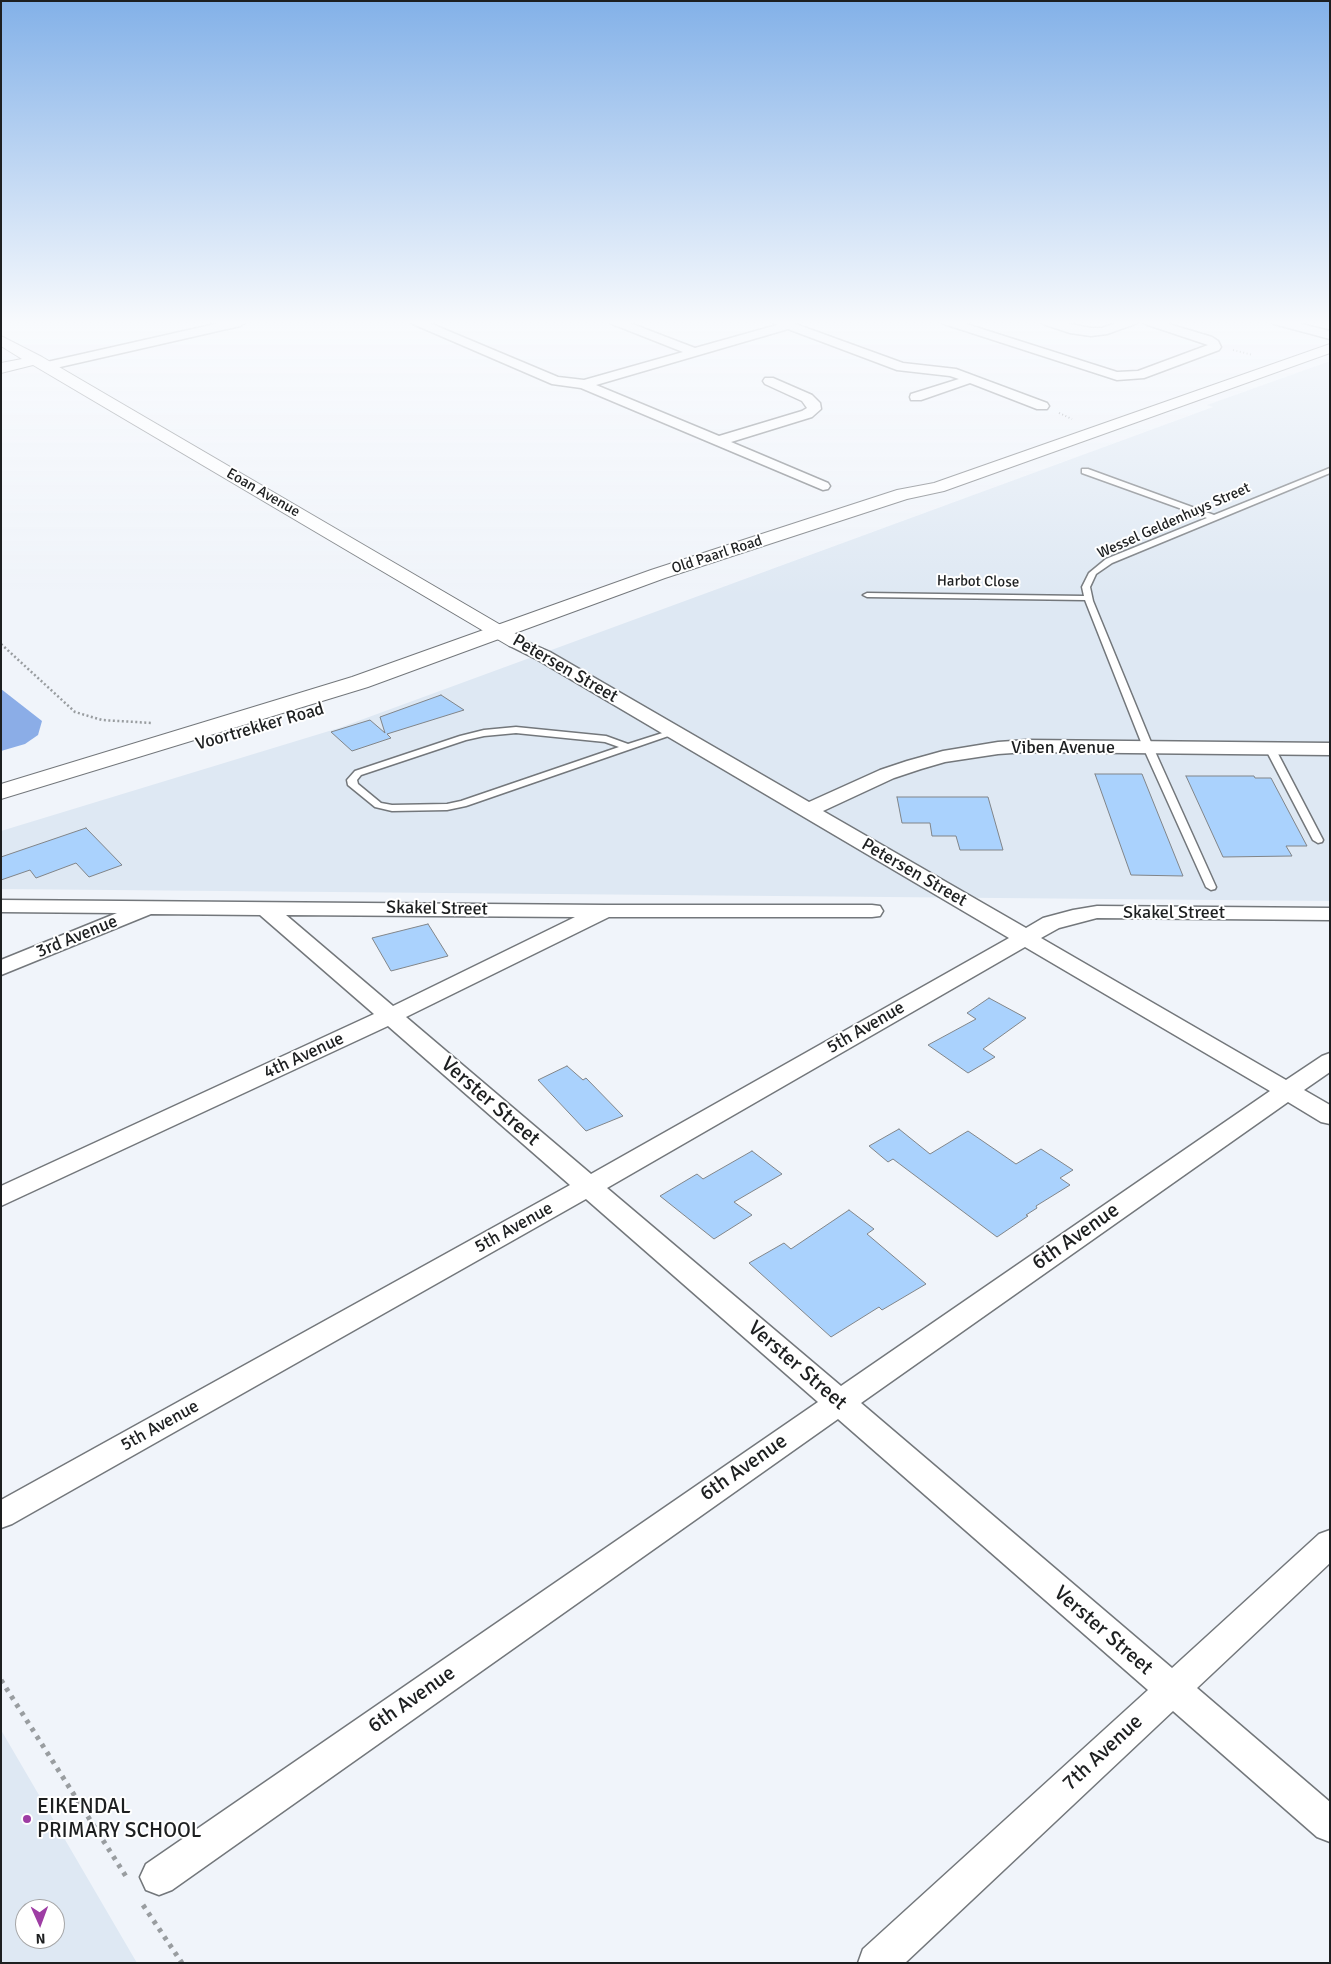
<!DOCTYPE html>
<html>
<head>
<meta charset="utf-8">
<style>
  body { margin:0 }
  #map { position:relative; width:1331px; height:1964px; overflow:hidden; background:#f0f4fa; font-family:Signika,sans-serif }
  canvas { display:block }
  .frame { position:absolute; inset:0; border:2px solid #1d1f20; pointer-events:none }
  .north { position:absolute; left:15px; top:1899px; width:50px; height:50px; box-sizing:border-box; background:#fff; border:1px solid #a5a5a6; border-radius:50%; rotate:178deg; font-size:14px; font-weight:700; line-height:20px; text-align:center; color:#1d1f20 }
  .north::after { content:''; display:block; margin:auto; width:18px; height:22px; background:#9e3da4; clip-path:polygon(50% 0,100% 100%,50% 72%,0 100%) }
</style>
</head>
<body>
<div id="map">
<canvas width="1331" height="1964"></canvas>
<div class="frame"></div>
<div class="north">N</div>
</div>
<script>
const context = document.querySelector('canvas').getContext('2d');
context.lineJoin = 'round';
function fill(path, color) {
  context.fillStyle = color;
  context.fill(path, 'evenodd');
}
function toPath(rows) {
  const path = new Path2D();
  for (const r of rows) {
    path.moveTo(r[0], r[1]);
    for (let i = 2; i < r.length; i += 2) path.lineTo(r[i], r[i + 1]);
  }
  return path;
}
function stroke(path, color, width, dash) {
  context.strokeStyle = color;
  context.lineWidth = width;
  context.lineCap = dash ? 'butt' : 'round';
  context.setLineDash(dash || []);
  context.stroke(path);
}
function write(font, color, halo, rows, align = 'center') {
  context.font = font + ' Signika,sans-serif';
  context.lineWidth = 4;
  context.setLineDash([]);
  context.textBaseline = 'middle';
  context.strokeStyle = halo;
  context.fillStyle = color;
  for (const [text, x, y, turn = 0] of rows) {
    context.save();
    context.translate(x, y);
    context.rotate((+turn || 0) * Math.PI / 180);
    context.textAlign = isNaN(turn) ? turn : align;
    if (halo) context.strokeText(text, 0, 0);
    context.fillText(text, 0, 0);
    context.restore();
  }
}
fill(toPath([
  [1330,361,1330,901,1,889,1,831,339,728,1213,407,1207,405],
  [1,1730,137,1963,1,1963],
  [25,1909,55,1909,55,1939,25,1939]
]), '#dee8f3');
fill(toPath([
  [1,689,42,721,38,735,25,744,1,751]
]), '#8bade7');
const building = toPath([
  [441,695,464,710,387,734,391,738,352,751,331,732,370,720,385,733,380,717,441,695],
  [1095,774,1142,774,1183,876,1131,875,1095,774],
  [1186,776,1254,776,1255,778,1271,778,1307,846,1286,846,1292,856,1223,857,1186,776],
  [897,797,988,797,1003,850,960,850,956,836,932,836,930,823,902,823,897,797],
  [86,828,122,865,89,877,76,863,36,878,30,870,1,880,1,857,86,828],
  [428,924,448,956,391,971,372,938,428,924],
  [989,998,1026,1018,983,1049,995,1057,968,1073,928,1045,976,1019,967,1013,989,998],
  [567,1066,583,1080,586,1078,623,1116,586,1131,538,1080,567,1066],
  [899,1129,930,1154,968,1131,1016,1164,1041,1149,1073,1170,1060,1178,1070,1185,1036,1206,1037,1208,1026,1215,1028,1216,997,1237,893,1159,888,1162,869,1146,899,1129],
  [752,1151,782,1174,734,1202,752,1215,714,1239,660,1196,697,1174,703,1179,752,1151],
  [849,1210,874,1229,867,1234,926,1284,882,1310,879,1307,831,1337,749,1263,784,1243,791,1249,849,1210]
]);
fill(building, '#aad2fd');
stroke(building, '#818589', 1);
const service = toPath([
  [1330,468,1330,473,1112,563,1096,574,1090,587,1093,601,1153,747,1216,887,1215,889,1211,890,1206,887,1143,747,1085,600,867,597,863,595,867,593,1084,596,1082,587,1089,573,1106,559,1207,518,1082,473,1082,469,1088,469,1214,515,1330,468],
  [516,727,606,736,628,744,675,729,680,732,466,806,447,810,392,811,375,807,348,785,347,780,355,771,460,736,484,730,516,727],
  [516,733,605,742,619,747,461,801,447,804,392,805,381,803,358,784,357,780,361,775,466,740,484,736,516,733],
  [1270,745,1275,748,1323,840,1322,842,1318,843,1313,840,1265,748,1270,745]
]);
const minor = toPath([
  [224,322,246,322,240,326,47,370,41,366,47,362,224,322],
  [411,322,427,322,558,377,584,380,683,352,612,324,610,322,627,322,695,348,777,325,773,322,790,322,903,363,956,369,1047,403,1049,406,1047,409,1037,409,970,383,921,400,911,400,910,397,911,394,959,379,950,376,897,370,788,329,596,385,719,436,802,411,807,408,802,401,765,384,763,381,765,378,773,378,812,395,820,403,821,409,812,417,731,442,828,483,830,486,828,489,823,490,581,388,552,384,413,324,411,322],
  [942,322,960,322,1117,372,1138,371,1208,345,1145,324,1143,322,1162,322,1212,337,1218,341,1221,347,1219,350,1144,378,1117,380,944,324,942,322],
  [1041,322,1060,322,1091,328,1102,328,1119,322,1137,322,1135,324,1107,334,1091,336,1070,333,1043,324,1041,322],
  [1272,322,1293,322,1330,331,1330,339,1274,324,1272,322],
  [516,637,550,652,809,802,880,770,907,761,943,751,998,742,1027,740,1330,743,1330,755,1027,752,998,754,945,762,921,769,894,778,823,811,1026,928,1043,918,1073,910,1097,906,1330,908,1330,920,1097,918,1059,928,1041,938,1286,1080,1322,1056,1330,1053,1330,1072,1304,1090,1330,1105,1330,1124,1321,1122,1288,1102,861,1403,1172,1668,1319,1534,1330,1530,1330,1563,1197,1688,1330,1802,1330,1842,1317,1837,1173,1711,905,1963,858,1963,863,1949,1148,1690,838,1419,172,1890,159,1895,146,1890,140,1877,146,1864,818,1402,586,1199,12,1524,1,1528,1,1500,570,1185,388,1026,1,1206,1,1186,374,1014,260,915,151,914,1,975,1,960,117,913,1,912,1,900,605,905,872,905,880,906,883,911,880,916,872,917,609,917,406,1017,591,1174,1009,938,538,660,510,646,508,642,510,638,516,637],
  [286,915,575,917,393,1006,286,915],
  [1025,947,1270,1091,841,1386,607,1188,1025,947]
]);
const tertiary = toPath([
  [1,336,42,357,523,638,526,642,523,646,516,648,509,646,33,365,1,373,1,363,22,359,1,346,1,336]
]);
const secondary = toPath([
  [1330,344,1330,353,944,491,907,499,665,578,368,687,1,799,1,784,352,677,651,570,897,490,934,483,1330,344]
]);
stroke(service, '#73777b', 3);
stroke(minor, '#73777b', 3);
stroke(tertiary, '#73777b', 2);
stroke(secondary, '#73777b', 2);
stroke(toPath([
  [1233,350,1253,355],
  [1059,413,1072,419]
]), '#999da0', 2, [1, 2.5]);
stroke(toPath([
  [1,644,75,712,102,720,152,723]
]), '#999da0', 2.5, [2, 2.5]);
stroke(toPath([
  [1,1680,127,1878],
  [143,1905,182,1963]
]), '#999da0', 5, [4, 5.5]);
fill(service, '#fff');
fill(minor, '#fff');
fill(tertiary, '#fff');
fill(secondary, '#fff');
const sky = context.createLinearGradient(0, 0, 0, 597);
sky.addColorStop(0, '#83b1e8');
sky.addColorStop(0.54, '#f8fafd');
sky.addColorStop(1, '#f8fafd00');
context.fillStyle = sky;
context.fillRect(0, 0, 1331, 597);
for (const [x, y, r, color] of [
  [27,1819,5,"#9e3da4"]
]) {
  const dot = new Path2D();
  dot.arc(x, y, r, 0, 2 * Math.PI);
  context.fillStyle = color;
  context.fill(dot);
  stroke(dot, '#fff', 2);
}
write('15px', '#1d1f20', '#fff', [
  ["Eoan Avenue",263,493,30],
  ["Wessel Geldenhuys Street",1174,521,-24],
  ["Old Paarl Road",717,555,-18],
  ["Harbot Close",978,582,1]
]);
write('18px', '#1d1f20', '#fff', [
  ["Petersen Street",565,669,30],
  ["Voortrekker Road",260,727,-16],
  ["Viben Avenue",1063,748],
  ["Petersen Street",914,873,30],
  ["Skakel Street",437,909,1],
  ["Skakel Street",1174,913],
  ["3rd Avenue",77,937,-22],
  ["5th Avenue",866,1028,-30],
  ["4th Avenue",304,1056,-25],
  ["5th Avenue",514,1228,-29],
  ["5th Avenue",160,1426,-29]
]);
write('21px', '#1d1f20', '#fff', [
  ["Verster Street",490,1102,41],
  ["6th Avenue",1076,1237,-35],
  ["Verster Street",797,1366,41],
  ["6th Avenue",744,1468,-35],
  ["Verster Street",1103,1631,41],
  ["6th Avenue",412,1700,-35],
  ["7th Avenue",1103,1753,-43]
]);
write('21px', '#1d1f20', '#fff', [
  ["EIKENDAL",37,1807],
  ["PRIMARY SCHOOL",37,1831]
], 'left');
</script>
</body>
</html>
